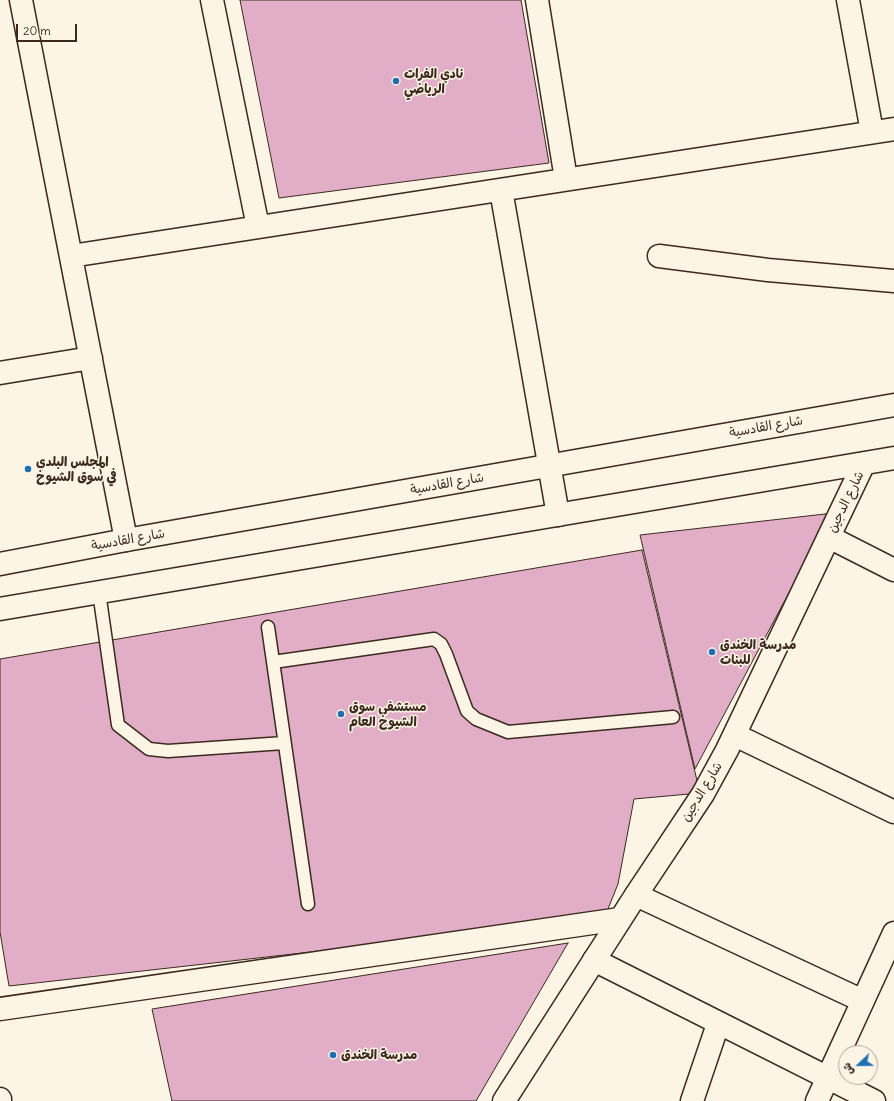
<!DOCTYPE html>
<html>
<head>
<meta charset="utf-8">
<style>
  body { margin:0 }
  #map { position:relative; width:894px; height:1101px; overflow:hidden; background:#fcf5e5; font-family:Delius,"Playpen Sans Arabic",sans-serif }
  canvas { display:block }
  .north { position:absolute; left:838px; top:1045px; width:40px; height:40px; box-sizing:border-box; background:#fcf5e5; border:1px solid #afa495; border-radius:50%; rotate:248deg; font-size:11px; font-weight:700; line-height:16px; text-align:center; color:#3b2a1e }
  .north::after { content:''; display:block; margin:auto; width:14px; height:18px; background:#1f6fb2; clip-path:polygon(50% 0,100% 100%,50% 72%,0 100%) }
  .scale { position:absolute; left:16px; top:24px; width:61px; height:18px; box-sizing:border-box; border:2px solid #3b2a1e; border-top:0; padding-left:5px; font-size:12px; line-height:14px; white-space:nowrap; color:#3b2a1e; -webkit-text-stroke:3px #fcf5e5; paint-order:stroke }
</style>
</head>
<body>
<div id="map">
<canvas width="894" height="1101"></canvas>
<div class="north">ش</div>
<div class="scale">20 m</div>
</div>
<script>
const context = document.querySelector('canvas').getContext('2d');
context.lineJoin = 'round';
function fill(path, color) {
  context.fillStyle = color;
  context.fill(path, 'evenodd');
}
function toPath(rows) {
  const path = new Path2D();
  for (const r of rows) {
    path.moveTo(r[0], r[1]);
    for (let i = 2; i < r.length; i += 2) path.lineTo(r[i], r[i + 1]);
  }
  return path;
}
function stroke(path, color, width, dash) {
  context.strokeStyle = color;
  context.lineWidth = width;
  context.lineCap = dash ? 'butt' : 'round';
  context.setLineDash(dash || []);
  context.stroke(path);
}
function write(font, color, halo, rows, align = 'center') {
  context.font = font + ' Delius,"Playpen Sans Arabic",sans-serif';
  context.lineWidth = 3;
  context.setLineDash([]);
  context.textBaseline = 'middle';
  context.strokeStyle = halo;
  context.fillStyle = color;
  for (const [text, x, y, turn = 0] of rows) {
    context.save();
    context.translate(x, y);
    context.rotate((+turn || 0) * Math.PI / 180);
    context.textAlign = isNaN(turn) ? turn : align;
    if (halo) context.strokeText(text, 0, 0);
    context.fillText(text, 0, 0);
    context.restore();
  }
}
const building = toPath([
  [240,0,521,0,549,163,279,198,240,0],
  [825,514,831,514,695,769,640,535,825,514],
  [642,550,700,793,634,799,618,884,604,919,9,986,0,932,0,659,642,550],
  [568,943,476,1101,172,1101,152,1009,568,943]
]);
fill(building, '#e2adc7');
stroke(building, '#3b2a1e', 1);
const lane = toPath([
  [99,592,118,725,149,749,168,751,284,743],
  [268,627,308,904],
  [273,662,434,639,441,644,446,654,467,711,476,719,508,732,673,717]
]);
const street = toPath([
  [21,0,126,540],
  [212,0,258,227],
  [537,0,566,179],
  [848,0,872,132],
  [501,190,558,515],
  [71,256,894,129],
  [659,256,768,270,894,281],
  [0,373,91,358],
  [829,537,894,570],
  [735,735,894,812],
  [636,895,863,1001],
  [594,960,874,1101],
  [0,1009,620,919],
  [0,1099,0,1101],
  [692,1101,718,1024],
  [817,1101,894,933]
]);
const secondary = toPath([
  [0,564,126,540,894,405],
  [0,609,894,458],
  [504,1101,636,895,703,794,727,750,864,463]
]);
stroke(lane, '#3b2a1e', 15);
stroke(street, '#3b2a1e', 25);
stroke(secondary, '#3b2a1e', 25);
stroke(lane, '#fcf5e5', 12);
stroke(street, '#fcf5e5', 22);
stroke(secondary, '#fcf5e5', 22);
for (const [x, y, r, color] of [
  [396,81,4,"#1f6fb2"],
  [28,469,4,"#1f6fb2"],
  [712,652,4,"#1f6fb2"],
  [341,714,4,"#1f6fb2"],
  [333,1055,4,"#1f6fb2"]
]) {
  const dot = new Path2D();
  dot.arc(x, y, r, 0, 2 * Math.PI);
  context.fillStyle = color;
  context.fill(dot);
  stroke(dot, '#fcf5e5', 1.5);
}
write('bold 13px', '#3b2a1e', '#fcf5e5', [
  ["نادي الفرات",404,74],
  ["الرياضي",404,89],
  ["المجلس البلدي",36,462],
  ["في سوق الشيوخ",36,477],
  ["مدرسة الخندق",720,645],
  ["للبنات",720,660],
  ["مستشفى سوق",349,707],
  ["الشيوخ العام",349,722],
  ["مدرسة الخندق",341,1055]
], 'left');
write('13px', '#3b2a1e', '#fcf5e5', [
  ["شارع القادسية",766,427,-10],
  ["شارع القادسية",447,484,-10],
  ["شارع الدجين",846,502,-64],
  ["شارع القادسية",128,540,-10],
  ["شارع الدجين",702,792,-59]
]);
</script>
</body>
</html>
